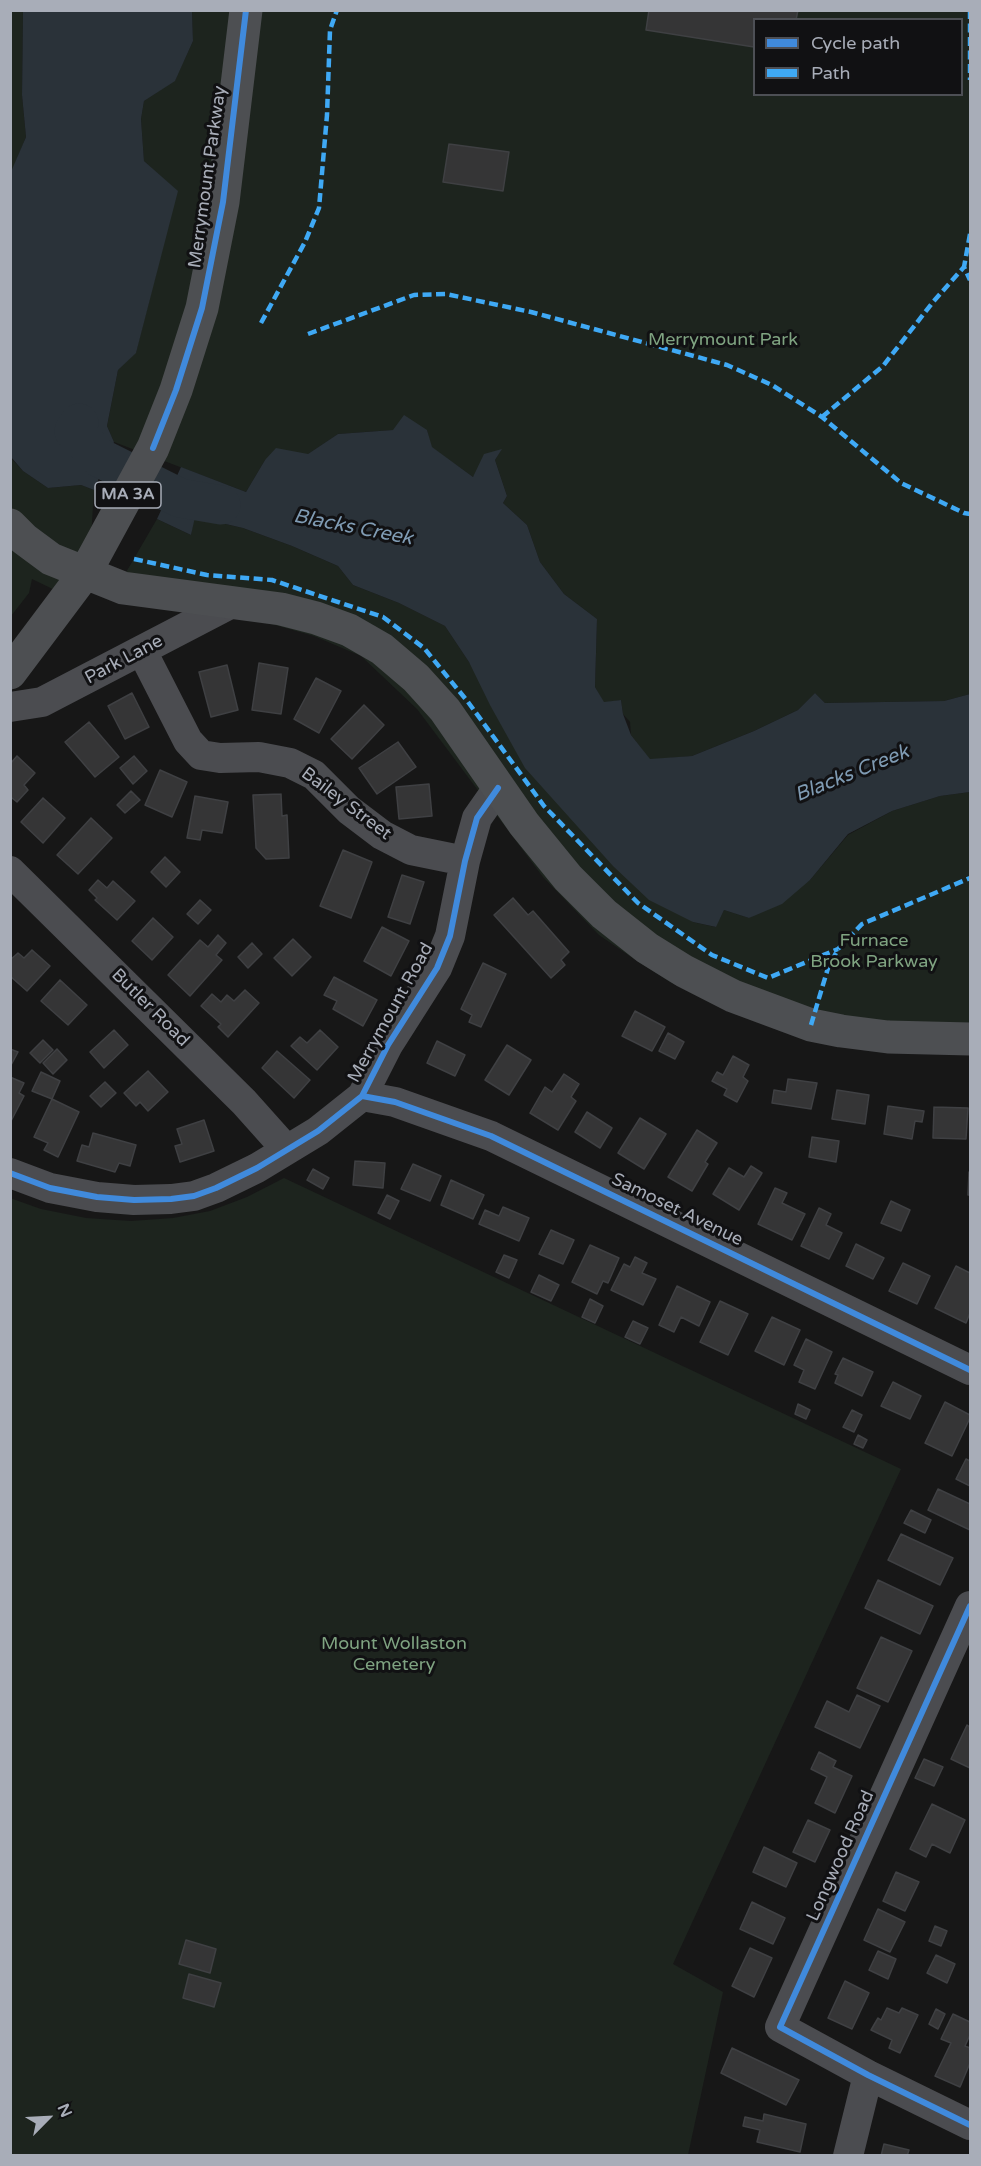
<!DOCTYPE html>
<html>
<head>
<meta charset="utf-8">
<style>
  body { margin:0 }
  #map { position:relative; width:981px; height:2166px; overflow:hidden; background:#171717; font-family:"Varela Round",sans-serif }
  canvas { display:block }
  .frame { position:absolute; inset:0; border:12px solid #a8adb8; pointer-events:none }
  .legend { position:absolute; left:753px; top:18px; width:210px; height:78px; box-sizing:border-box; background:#111113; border:2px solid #4d4f55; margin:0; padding:8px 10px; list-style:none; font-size:18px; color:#a8adb8 }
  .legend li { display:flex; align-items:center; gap:12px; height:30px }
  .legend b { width:30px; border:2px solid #4d4f55 }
  .north { position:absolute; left:18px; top:2088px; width:60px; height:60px; -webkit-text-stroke:4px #111113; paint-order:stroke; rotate:66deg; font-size:16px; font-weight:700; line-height:24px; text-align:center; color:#a8adb8 }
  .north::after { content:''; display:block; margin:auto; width:21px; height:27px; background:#a8adb8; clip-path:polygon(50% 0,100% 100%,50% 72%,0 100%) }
</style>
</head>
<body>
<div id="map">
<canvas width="981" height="2166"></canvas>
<div class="frame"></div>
<ul class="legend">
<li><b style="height:8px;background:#408adc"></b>Cycle path</li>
<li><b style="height:8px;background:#3fa9f5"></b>Path</li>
</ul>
<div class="north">N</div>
</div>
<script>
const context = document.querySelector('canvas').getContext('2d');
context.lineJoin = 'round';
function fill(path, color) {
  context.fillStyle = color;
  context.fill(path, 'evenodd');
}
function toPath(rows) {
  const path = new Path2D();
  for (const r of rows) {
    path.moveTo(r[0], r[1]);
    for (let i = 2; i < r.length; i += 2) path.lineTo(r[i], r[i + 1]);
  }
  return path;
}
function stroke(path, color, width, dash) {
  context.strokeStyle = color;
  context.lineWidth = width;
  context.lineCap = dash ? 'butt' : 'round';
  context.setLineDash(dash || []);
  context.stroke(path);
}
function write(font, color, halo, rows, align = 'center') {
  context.font = font + ' "Varela Round",sans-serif';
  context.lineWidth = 6;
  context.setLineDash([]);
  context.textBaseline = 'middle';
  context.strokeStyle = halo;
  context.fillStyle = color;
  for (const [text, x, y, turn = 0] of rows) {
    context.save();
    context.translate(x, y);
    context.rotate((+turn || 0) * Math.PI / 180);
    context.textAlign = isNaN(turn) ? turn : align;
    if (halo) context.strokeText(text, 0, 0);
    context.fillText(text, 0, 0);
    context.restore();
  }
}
fill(toPath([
  [11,11,23,11,22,95,26,137,11,174],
  [192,11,970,11,970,694,944,701,825,703,815,693,798,710,754,731,692,756,650,760,631,735,630,722,623,714,621,700,604,703,595,687,597,619,564,594,540,562,527,525,503,503,507,496,495,460,501,450,473,477,431,447,427,430,393,430,338,434,308,454,265,460,246,492,114,442,107,426,118,370,136,352,177,191,144,161,141,119,144,101,175,80,193,41],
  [754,20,962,20,962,94,754,94],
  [10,457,23,471,48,488,81,485,94,490,91,538,61,593,32,579,29,593,11,616],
  [194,517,243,528,292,546,338,566,353,585,399,603,445,626,469,662,693,922,715,927,724,910,749,918,810,880,848,835,892,811,940,796,970,792,970,1050,740,1016,670,982,634,959,599,935,543,877,417,709,361,656,314,636,275,625,114,593,157,519,191,535],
  [284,1178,901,1469,673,1964,723,1992,688,2155,11,2155,10,1198,41,1209,86,1218,131,1221,173,1218,210,1211,247,1197]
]), '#1d241e');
fill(toPath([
  [23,11,192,11,193,41,175,81,144,101,141,119,144,161,178,191,136,353,118,370,107,426,114,442,94,490,81,485,48,488,23,471,11,457,10,174,26,137,22,95],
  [404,415,427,430,432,447,473,477,484,454,502,449,495,460,507,496,503,503,527,525,540,562,564,594,597,619,595,687,604,702,621,700,623,714,631,735,650,759,692,756,754,731,798,710,815,693,825,703,944,701,970,694,970,792,940,796,892,811,848,834,810,880,782,904,749,918,724,910,716,927,693,922,649,900,613,866,525,768,490,705,469,662,445,626,399,603,353,585,338,566,292,546,243,528,195,517,191,535,157,519,181,467,246,492,265,460,276,448,308,454,338,434,393,430]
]), '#2a3239');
stroke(toPath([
  [79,423,74,431,100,458,180,498,221,505]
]), '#2a3239', 39);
const building = toPath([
  [649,10,798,10,796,20,754,20,754,47,646,30,649,10],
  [449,144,509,152,503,191,443,182,449,144],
  [259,663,288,668,281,714,252,710,259,663],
  [227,665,238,710,211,717,199,672,227,665],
  [316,678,341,691,319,733,294,719,316,678],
  [132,693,149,727,125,739,108,706,132,693],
  [364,705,384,725,352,759,331,739,364,705],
  [89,722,119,757,95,777,65,742,89,722],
  [398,742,416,767,377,794,359,768,398,742],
  [17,756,35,773,24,785,28,790,17,802,12,798,10,800,10,764,17,756],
  [134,756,147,771,133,784,120,768,134,756],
  [160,770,187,782,172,817,145,805,160,770],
  [429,784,432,816,399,819,396,787,429,784],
  [131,791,140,800,125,813,117,805,131,791],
  [281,794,282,816,287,815,289,858,266,859,256,848,253,795,281,794],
  [195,796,228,802,222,833,202,830,200,840,187,838,195,796],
  [43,798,65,818,43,843,21,822,43,798],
  [91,818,112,838,78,874,57,855,91,818],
  [343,850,372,862,351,918,320,906,343,850],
  [165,857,180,872,166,887,151,872,165,857],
  [402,875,424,882,410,924,388,917,402,875],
  [98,880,107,888,113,881,135,901,117,920,95,900,97,898,89,890,98,880],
  [513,898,528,915,533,911,569,952,561,960,565,965,551,978,494,915,513,898],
  [200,900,211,910,198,924,187,914,200,900],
  [153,918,173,937,152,960,132,941,153,918],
  [382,927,409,941,391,976,364,961,382,927],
  [218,935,226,943,216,955,222,960,190,996,168,975,200,940,208,947,218,935],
  [293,939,311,957,292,976,274,958,293,939],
  [252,943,262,954,248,968,238,957,252,943],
  [32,950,50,966,27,991,10,976,10,960,18,953,24,958,32,950],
  [483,963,506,974,481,1027,469,1022,472,1015,461,1009,483,963],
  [334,977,377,1000,363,1026,333,1009,337,1001,324,995,334,977],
  [60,980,87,1005,68,1025,41,1001,60,980],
  [245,990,259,1003,228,1037,218,1027,221,1024,201,1006,212,994,221,1002,227,995,234,1001,245,990],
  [635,1011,665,1027,652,1051,622,1036,635,1011],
  [114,1030,128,1045,104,1068,90,1052,114,1030],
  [320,1030,338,1047,317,1070,291,1046,300,1037,307,1043,320,1030],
  [668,1033,684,1042,675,1059,659,1051,668,1033],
  [43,1040,53,1050,40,1063,30,1053,43,1040],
  [437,1041,465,1055,455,1076,427,1063,437,1041],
  [507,1045,531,1060,509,1095,485,1080,507,1045],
  [10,1049,18,1052,10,1067,10,1049],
  [57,1049,67,1060,53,1074,43,1063,57,1049],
  [277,1051,310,1080,294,1098,262,1068,277,1051],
  [733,1056,749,1065,743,1077,748,1081,737,1102,724,1095,727,1089,712,1081,717,1072,723,1075,733,1056],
  [148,1071,168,1092,148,1111,140,1102,136,1106,124,1093,148,1071],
  [41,1072,60,1081,52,1099,32,1091,41,1072],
  [564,1074,579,1084,571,1097,576,1101,558,1130,530,1113,545,1087,552,1092,564,1074],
  [10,1077,24,1083,19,1093,24,1096,10,1123,10,1077],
  [788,1079,817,1083,811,1109,772,1103,774,1090,786,1092,788,1079],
  [105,1082,116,1093,101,1107,90,1096,105,1082],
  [837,1090,869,1095,865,1124,832,1119,837,1090],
  [52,1099,79,1112,58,1157,44,1150,48,1143,34,1137,52,1099],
  [888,1106,924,1111,922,1122,915,1121,912,1139,884,1134,888,1106],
  [934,1107,968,1108,966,1139,933,1138,934,1107],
  [587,1112,612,1128,600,1148,575,1132,587,1112],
  [640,1118,666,1134,644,1169,618,1153,640,1118],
  [204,1120,214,1151,180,1162,175,1146,182,1144,177,1129,204,1120],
  [697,1130,717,1143,705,1162,708,1164,692,1191,668,1177,697,1130],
  [93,1133,136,1145,130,1166,119,1163,115,1172,77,1161,82,1145,89,1147,93,1133],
  [812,1137,839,1141,836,1162,809,1157,812,1137],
  [355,1161,385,1163,383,1188,353,1185,355,1161],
  [413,1164,441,1176,430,1201,401,1189,413,1164],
  [751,1166,762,1173,739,1210,713,1194,729,1168,744,1177,751,1166],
  [313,1169,329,1178,323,1189,307,1180,313,1169],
  [969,1172,970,1172,970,1195,968,1195,969,1172],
  [451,1180,484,1195,473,1219,441,1205,451,1180],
  [775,1188,787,1193,782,1203,805,1214,792,1240,758,1224,775,1188],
  [387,1195,399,1201,390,1219,378,1213,387,1195],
  [891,1201,910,1210,901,1231,881,1223,891,1201],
  [503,1207,529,1218,519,1241,479,1224,485,1210,499,1216,503,1207],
  [819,1208,831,1214,826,1225,842,1233,829,1259,801,1246,819,1208],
  [551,1230,574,1240,563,1264,539,1254,551,1230],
  [856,1244,884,1258,873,1279,846,1266,856,1244],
  [590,1245,619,1258,608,1283,603,1281,597,1294,572,1282,590,1245],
  [504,1255,517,1260,509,1278,496,1272,504,1255],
  [635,1257,647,1263,642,1273,656,1279,643,1305,611,1290,624,1264,630,1267,635,1257],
  [903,1263,930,1276,917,1304,889,1291,903,1263],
  [956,1266,970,1273,970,1313,966,1323,935,1308,956,1266],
  [539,1275,559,1285,551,1301,531,1292,539,1275],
  [677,1286,710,1302,699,1326,681,1317,674,1332,659,1325,677,1286],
  [590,1299,603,1306,595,1323,582,1317,590,1299],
  [720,1301,748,1314,728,1355,700,1342,720,1301],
  [772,1317,800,1330,784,1365,755,1351,772,1317],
  [633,1321,648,1328,640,1344,625,1337,633,1321],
  [806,1339,832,1352,815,1389,799,1382,804,1370,794,1365,806,1339],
  [843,1358,873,1372,862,1396,835,1383,838,1375,835,1374,843,1358],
  [893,1382,921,1396,910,1419,881,1406,893,1382],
  [945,1402,970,1415,970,1418,952,1456,925,1443,945,1402],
  [798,1404,810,1410,806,1419,795,1414,798,1404],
  [852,1410,862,1415,854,1432,843,1427,852,1410],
  [858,1435,867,1440,863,1448,854,1444,858,1435],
  [966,1459,970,1461,970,1486,956,1479,966,1459],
  [938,1489,970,1504,970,1530,928,1510,938,1489],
  [911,1510,931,1520,925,1533,904,1523,911,1510],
  [901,1534,953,1558,940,1585,888,1560,901,1534],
  [878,1580,933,1606,920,1634,865,1608,878,1580],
  [881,1637,912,1651,888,1702,857,1688,881,1637],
  [857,1695,880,1706,860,1748,815,1727,827,1701,849,1712,857,1695],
  [967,1725,970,1727,970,1768,951,1759,967,1725],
  [819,1752,836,1761,833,1767,852,1776,835,1813,815,1803,827,1777,811,1769,819,1752],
  [924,1759,943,1767,934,1786,915,1778,924,1759],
  [932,1804,965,1820,950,1853,932,1844,926,1857,910,1849,932,1804],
  [808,1820,830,1830,815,1862,793,1852,808,1820],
  [764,1847,797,1863,786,1887,753,1872,764,1847],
  [896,1872,919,1882,905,1911,883,1901,896,1872],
  [752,1902,785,1918,773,1944,740,1929,752,1902],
  [878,1909,905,1922,890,1952,864,1940,878,1909],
  [935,1926,947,1931,941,1946,929,1941,935,1926],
  [186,1940,216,1949,210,1973,179,1964,186,1940],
  [750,1948,772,1958,754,1997,732,1986,750,1948],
  [878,1951,896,1959,888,1979,869,1970,878,1951],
  [936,1955,955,1964,947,1983,927,1973,936,1955],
  [189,1974,221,1983,214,2007,183,1998,189,1974],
  [845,1981,869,1993,852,2029,828,2018,845,1981],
  [887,2008,899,2013,902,2008,918,2015,900,2053,889,2048,892,2040,871,2030,878,2018,881,2020,887,2008],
  [936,2009,945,2014,938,2029,929,2024,936,2009],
  [953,2014,970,2022,970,2035,965,2046,970,2048,970,2063,960,2087,935,2076,951,2043,941,2039,953,2014],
  [732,2048,799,2080,786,2105,721,2073,732,2048],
  [764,2114,806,2124,800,2152,757,2142,760,2130,743,2126,745,2117,763,2121,764,2114],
  [884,2144,909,2150,907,2156,881,2156,884,2144]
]);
fill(building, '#353536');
stroke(building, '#3f4043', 1.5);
stroke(toPath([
  [142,651,188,741,201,755,220,758,259,757,290,763,314,775,349,810,382,835,411,850,465,861],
  [10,707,42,702,234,602],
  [10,871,244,1102,286,1149],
  [362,1096,395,1102,491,1136,970,1370],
  [10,1173,50,1188,97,1197,134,1200,171,1199,194,1196,216,1188,257,1168,318,1131,362,1096,388,1045,437,968,450,936,465,861,477,818,498,788],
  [970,1606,780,2027,868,2075,970,2125],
  [848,2156,868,2075]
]), '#4b4c50', 30);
stroke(toPath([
  [10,525,24,539,51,559,123,588,281,609,316,618,349,630,382,649,416,678,445,710,524,824,568,878,604,914,647,948,684,971,733,996,811,1025,841,1031,888,1037,970,1039],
  [10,673,85,573,153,448,176,390,202,308,223,202,246,10]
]), '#4d4f52', 33);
stroke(toPath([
  [970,10,970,80],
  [970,234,964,267,970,280],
  [261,323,305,242,319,208,327,115,330,30,337,10],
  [308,334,414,295,446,294,531,312,727,365,772,385,822,417,901,483,964,513,970,514],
  [822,417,883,366,933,302,964,267],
  [134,559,207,575,272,580,383,617,424,648,468,702,544,806,638,903,712,955,768,978,838,949],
  [811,1025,828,968,838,949,862,924,970,878]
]), '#3fa9f5', 4.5, [9, 4.5]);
stroke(toPath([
  [153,448,176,390,202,308,223,202,246,10],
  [362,1096,395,1102,491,1136,970,1370],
  [10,1173,50,1188,97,1197,134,1200,171,1199,194,1196,216,1188,257,1168,318,1131,362,1096,388,1045,437,968,450,936,465,861,477,818,498,788],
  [970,1606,780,2027,868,2075,970,2125]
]), '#408adc', 6);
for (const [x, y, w] of [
  [128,495,66]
]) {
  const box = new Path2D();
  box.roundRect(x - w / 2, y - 13, w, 26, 4.5);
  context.fillStyle = '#111113';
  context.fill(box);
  stroke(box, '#a8adb8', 1.5);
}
write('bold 16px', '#a8adb8', null, [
  ["MA 3A",128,495]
]);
write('18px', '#a8adb8', '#111113', [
  ["Merrymount Parkway",208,177,-82],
  ["Park Lane",124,660,-28],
  ["Bailey Street",346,804,37],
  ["Butler Road",150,1008,45],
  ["Merrymount Road",391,1013,-61],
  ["Samoset Avenue",677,1210,26],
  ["Longwood Road",841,1856,-66]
]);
write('18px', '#7fa381', '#111113', [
  ["Merrymount Park",723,340],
  ["Furnace",874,941],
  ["Brook Parkway",874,962],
  ["Mount Wollaston",394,1644],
  ["Cemetery",394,1665]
]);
write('italic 20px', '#7f9bb3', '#111113', [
  ["Blacks Creek",353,528,11],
  ["Blacks Creek",852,774,-22]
]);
</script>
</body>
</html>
